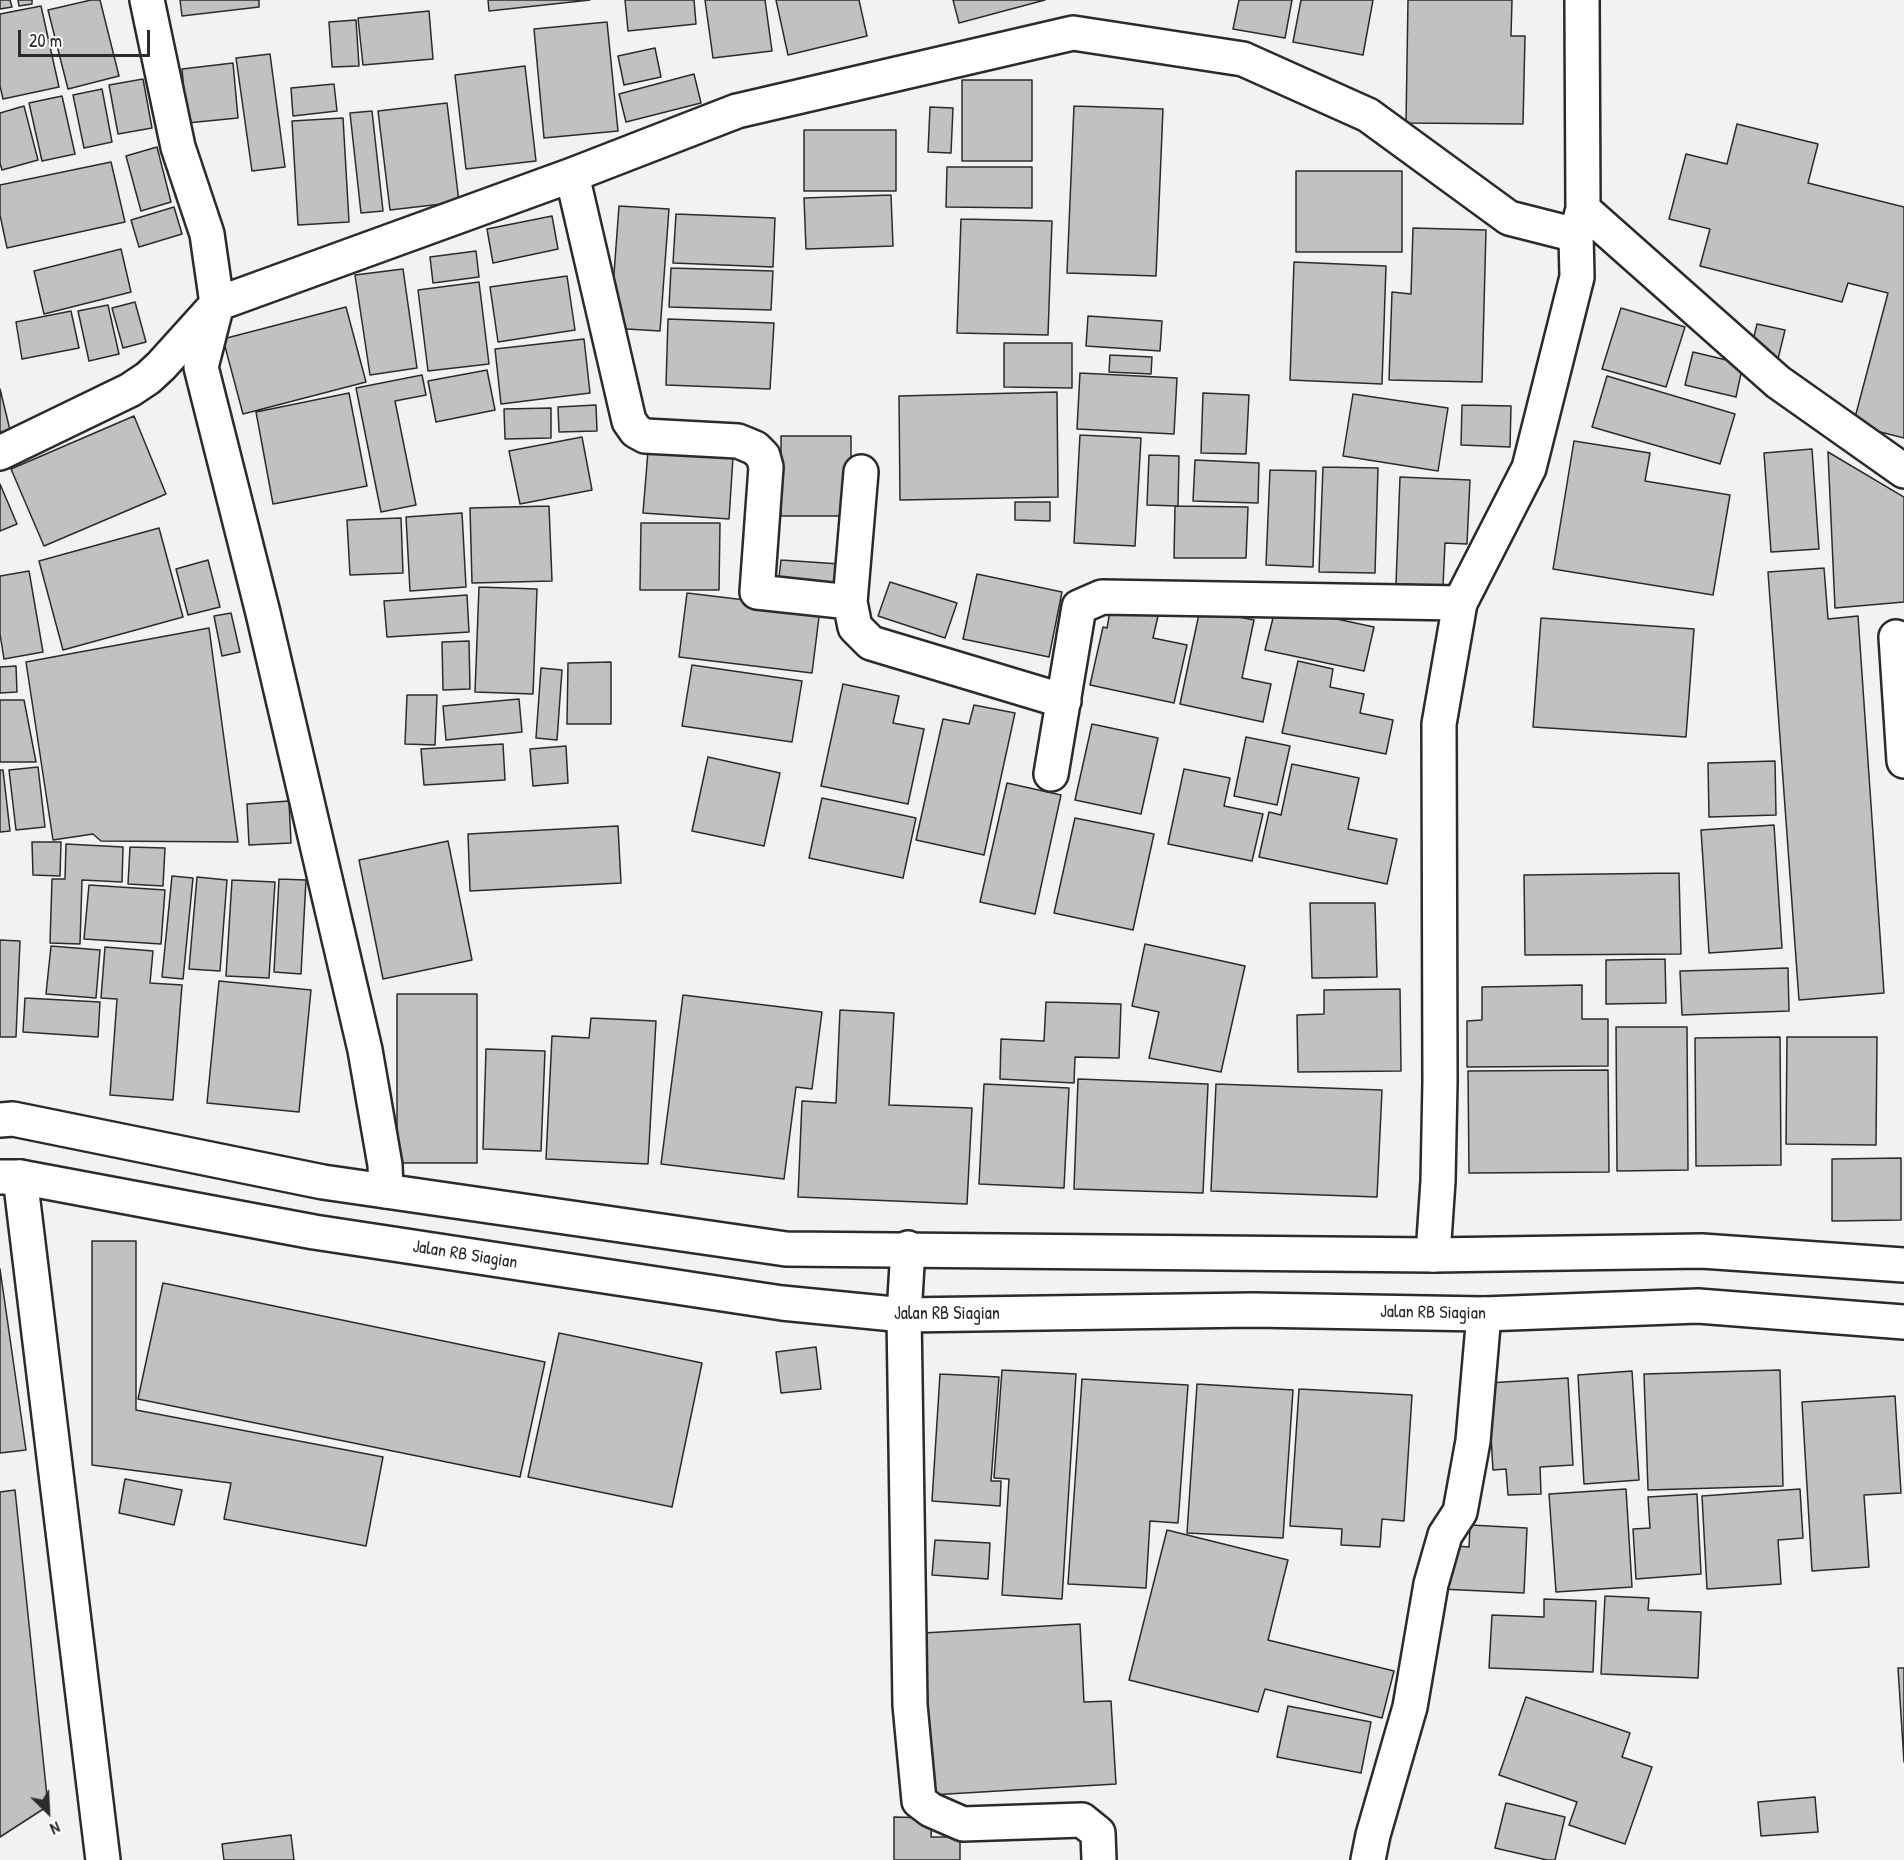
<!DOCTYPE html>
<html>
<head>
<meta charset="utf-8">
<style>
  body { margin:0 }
  #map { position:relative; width:1904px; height:1860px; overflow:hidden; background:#f2f2f2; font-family:"Patrick Hand",sans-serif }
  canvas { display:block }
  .north { position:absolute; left:18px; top:1782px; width:60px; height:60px; -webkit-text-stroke:4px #fff; paint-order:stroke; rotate:156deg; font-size:16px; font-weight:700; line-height:24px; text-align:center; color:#2b2b2b }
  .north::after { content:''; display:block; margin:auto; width:21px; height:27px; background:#2b2b2b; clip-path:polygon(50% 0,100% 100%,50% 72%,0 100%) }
  .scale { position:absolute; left:18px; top:30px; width:132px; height:27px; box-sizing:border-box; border:3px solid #2b2b2b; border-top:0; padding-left:8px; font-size:18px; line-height:21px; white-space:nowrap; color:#2b2b2b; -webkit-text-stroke:4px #fff; paint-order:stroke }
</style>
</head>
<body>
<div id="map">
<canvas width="1904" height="1860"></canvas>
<div class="north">N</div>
<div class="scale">20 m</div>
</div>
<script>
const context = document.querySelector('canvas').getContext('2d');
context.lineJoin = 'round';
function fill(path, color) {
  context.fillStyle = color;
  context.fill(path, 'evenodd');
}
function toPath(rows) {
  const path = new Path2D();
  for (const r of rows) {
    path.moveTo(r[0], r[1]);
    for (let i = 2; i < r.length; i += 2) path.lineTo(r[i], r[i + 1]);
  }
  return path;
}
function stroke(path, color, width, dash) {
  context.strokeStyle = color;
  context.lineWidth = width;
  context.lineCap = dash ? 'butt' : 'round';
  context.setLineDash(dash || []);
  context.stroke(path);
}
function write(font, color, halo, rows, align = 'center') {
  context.font = font + ' "Patrick Hand",sans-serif';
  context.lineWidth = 4.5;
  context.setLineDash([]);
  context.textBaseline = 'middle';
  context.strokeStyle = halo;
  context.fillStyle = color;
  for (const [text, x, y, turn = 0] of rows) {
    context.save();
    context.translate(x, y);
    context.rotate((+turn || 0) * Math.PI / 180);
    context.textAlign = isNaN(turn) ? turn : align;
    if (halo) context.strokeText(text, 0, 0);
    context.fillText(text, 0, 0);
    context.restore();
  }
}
const building = toPath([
  [0,0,10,0,12,7,0,9,0,0],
  [18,0,32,0,32,4,19,6,18,0],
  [91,0,100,0,119,76,68,89,48,10,91,0],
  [180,0,259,0,259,7,182,16,180,0],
  [488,0,590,0,489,11,488,0],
  [625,0,694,0,696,24,628,31,625,0],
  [705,0,765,0,772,51,713,58,705,0],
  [776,0,859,0,867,36,788,55,776,0],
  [953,0,1045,0,959,23,953,0],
  [1239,0,1292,0,1285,38,1233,29,1239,0],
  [1301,0,1373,0,1363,55,1293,42,1301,0],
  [1408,0,1512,0,1511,36,1525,36,1523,124,1406,123,1408,0],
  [41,6,59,87,3,99,0,86,0,14,41,6],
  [429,11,433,59,363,65,358,18,429,11],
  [356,20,359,66,332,67,329,22,356,20],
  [607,22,618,131,544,138,534,29,607,22],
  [655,48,661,77,624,85,618,56,655,48],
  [270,54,285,167,252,171,236,58,270,54],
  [233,63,238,118,187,123,182,69,233,63],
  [525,66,536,161,466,169,455,75,525,66],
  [694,74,701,103,626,122,619,94,694,74],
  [143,79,152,128,118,134,109,85,143,79],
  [962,80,1032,80,1032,161,962,161,962,80],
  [334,84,337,111,293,116,291,88,334,84],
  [102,89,112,142,84,148,73,95,102,89],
  [62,96,75,154,42,161,29,103,62,96],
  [447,103,459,202,390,210,378,111,447,103],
  [24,106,38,160,2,170,0,163,0,113,24,106],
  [1074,106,1163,109,1156,276,1067,273,1074,106],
  [930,107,953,108,951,153,928,152,930,107],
  [372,111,383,211,361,213,350,113,372,111],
  [343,118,349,222,298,225,292,121,343,118],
  [1737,124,1818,144,1808,183,1904,207,1904,438,1853,425,1888,293,1848,283,1842,302,1700,266,1710,229,1669,219,1686,154,1727,164,1737,124],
  [804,130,896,130,896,191,804,191,804,130],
  [157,147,171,202,141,211,126,156,157,147],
  [111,162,125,222,7,248,0,215,0,185,111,162],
  [947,167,1032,167,1032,208,946,207,947,167],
  [1296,171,1402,171,1402,252,1296,252,1296,171],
  [891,195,893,246,806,249,804,198,891,195],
  [619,206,669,209,660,331,610,328,619,206],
  [174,207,182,234,139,247,131,220,174,207],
  [676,214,775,218,773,267,673,263,676,214],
  [552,216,558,249,493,263,487,229,552,216],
  [961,219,1052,221,1048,335,957,333,961,219],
  [1413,228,1486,230,1482,382,1389,380,1392,292,1411,294,1413,228],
  [121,249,131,292,44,314,34,271,121,249],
  [476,251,479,277,433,283,430,257,476,251],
  [1294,262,1386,266,1382,384,1290,380,1294,262],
  [671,268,773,271,771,310,669,307,671,268],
  [403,269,417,368,370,375,355,275,403,269],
  [567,276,575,330,498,342,490,287,567,276],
  [479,282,489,364,428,371,418,290,479,282],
  [135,302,146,342,123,348,112,308,135,302],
  [108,305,119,354,89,361,78,311,108,305],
  [346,307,366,382,243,414,223,339,346,307],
  [1621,308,1685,327,1666,387,1602,369,1621,308],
  [71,311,79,348,22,359,16,322,71,311],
  [1088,316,1162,321,1160,351,1086,346,1088,316],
  [668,319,774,323,770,389,666,385,668,319],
  [1757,324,1785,330,1778,359,1750,353,1757,324],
  [584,339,590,393,501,404,495,349,584,339],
  [1004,343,1072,343,1072,388,1004,387,1004,343],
  [1693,352,1743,364,1736,397,1685,385,1693,352],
  [1110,355,1152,357,1151,374,1109,372,1110,355],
  [487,370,495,410,436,422,428,381,487,370],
  [1080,373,1177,378,1174,434,1077,429,1080,373],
  [422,375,426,395,395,401,416,505,381,512,356,388,422,375],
  [1607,376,1735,414,1720,464,1592,427,1607,376],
  [0,389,10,430,0,432,0,389],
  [1057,392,1058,497,900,500,899,396,1057,392],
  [349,393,367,486,273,504,256,412,349,393],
  [1203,393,1249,395,1246,454,1201,453,1203,393],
  [1353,394,1448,408,1438,471,1343,456,1353,394],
  [596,405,597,431,559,432,558,407,596,405],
  [1462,405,1511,406,1510,447,1461,445,1462,405],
  [551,408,551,438,505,439,504,409,551,408],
  [134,416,166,494,44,546,11,469,134,416],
  [1080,435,1141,438,1135,546,1074,543,1080,435],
  [781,436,851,436,851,516,781,516,781,436],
  [582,437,592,490,520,504,509,451,582,437],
  [1574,441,1650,453,1645,481,1730,495,1713,595,1553,569,1574,441],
  [1812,449,1819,549,1771,552,1764,453,1812,449],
  [648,451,733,457,729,519,643,513,648,451],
  [1828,452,1904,497,1904,602,1835,608,1828,452],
  [1149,455,1179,456,1178,506,1147,505,1149,455],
  [1195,460,1259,463,1258,503,1193,501,1195,460],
  [1323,467,1378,468,1375,573,1319,572,1323,467],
  [1270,470,1316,471,1313,567,1266,565,1270,470],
  [1400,477,1470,480,1467,544,1445,543,1443,586,1396,584,1400,477],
  [0,484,17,524,0,531,0,484],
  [1015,502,1050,502,1050,521,1015,520,1015,502],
  [549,506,552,581,472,583,470,508,549,506],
  [1175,506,1248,507,1246,558,1174,558,1175,506],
  [462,513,466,587,410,591,406,517,462,513],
  [401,518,403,573,350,575,347,520,401,518],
  [641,523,720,523,719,590,640,590,641,523],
  [159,528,183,617,63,650,39,561,159,528],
  [208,560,220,607,188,615,176,569,208,560],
  [781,560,840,564,837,599,777,594,781,560],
  [1824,568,1828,619,1858,616,1884,993,1799,1000,1768,572,1824,568],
  [29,571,43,652,4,659,0,634,0,576,29,571],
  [977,574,1062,592,1049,657,963,639,977,574],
  [890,582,957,603,945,638,878,616,890,582],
  [479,587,537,589,533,694,475,692,479,587],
  [687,593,820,609,812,673,679,657,687,593],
  [467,595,469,632,387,637,384,601,467,595],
  [1111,606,1158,616,1153,638,1187,645,1174,703,1090,685,1103,627,1107,628,1111,606],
  [1276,606,1374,627,1364,671,1265,650,1276,606],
  [1200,609,1254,620,1242,678,1271,684,1263,722,1180,704,1200,609],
  [231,613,240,652,222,656,214,616,231,613],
  [1541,618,1694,629,1686,737,1533,727,1541,618],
  [209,628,238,842,101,841,93,834,53,840,26,662,209,628],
  [469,641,470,689,443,690,442,642,469,641],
  [1298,661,1333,669,1330,687,1364,694,1360,713,1393,720,1386,754,1282,733,1298,661],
  [611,662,611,724,567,724,568,663,611,662],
  [692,665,802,681,792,742,682,726,692,665],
  [16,666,17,692,0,693,0,667,16,666],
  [541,668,562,670,557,740,536,738,541,668],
  [843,684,899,696,893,723,924,729,908,804,821,786,843,684],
  [407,695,437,695,435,745,405,744,407,695],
  [519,699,522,732,446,740,443,706,519,699],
  [0,700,24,700,36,762,0,762,0,700],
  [974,705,1015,713,984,855,916,840,943,719,969,724,974,705],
  [1092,724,1158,738,1141,814,1075,800,1092,724],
  [1246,737,1290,746,1277,805,1234,796,1246,737],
  [503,744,505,780,424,785,421,749,503,744],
  [566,746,568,783,533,786,530,749,566,746],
  [708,757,780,773,764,846,692,831,708,757],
  [1775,761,1776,815,1709,817,1708,763,1775,761],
  [1292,764,1359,778,1348,829,1397,839,1387,884,1259,857,1269,812,1281,815,1292,764],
  [38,767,45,827,16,830,9,770,38,767],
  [1184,769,1230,778,1224,806,1263,814,1252,861,1168,844,1184,769],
  [0,770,3,770,10,831,0,832,0,770],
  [1007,783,1061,795,1035,914,980,902,1007,783],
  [822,798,916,818,903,878,809,858,822,798],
  [289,801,291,843,249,845,247,804,289,801],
  [1075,818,1154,834,1133,930,1054,913,1075,818],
  [1774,825,1782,948,1709,953,1701,830,1774,825],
  [618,826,621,883,470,891,468,834,618,826],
  [448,841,472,960,383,979,359,860,448,841],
  [32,842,61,842,60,876,33,875,32,842],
  [66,844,123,847,122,882,82,880,80,944,50,943,52,879,65,879,66,844],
  [130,847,165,848,163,886,128,884,130,847],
  [1679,873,1681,954,1525,955,1524,875,1679,873],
  [172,876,193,878,183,979,162,977,172,876],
  [197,877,227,880,220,971,189,969,197,877],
  [279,879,306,880,301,974,274,972,279,879],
  [232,880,275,882,269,978,226,976,232,880],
  [89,885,165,890,161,944,84,939,89,885],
  [1310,903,1375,903,1377,977,1312,978,1310,903],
  [0,940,20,941,16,1037,0,1037,0,940],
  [1145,944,1245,966,1221,1072,1149,1058,1159,1012,1132,1006,1145,944],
  [51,946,100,950,96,998,46,994,51,946],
  [105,947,153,951,150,983,182,985,173,1100,110,1095,117,999,101,998,105,947],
  [1665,959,1666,1003,1606,1004,1606,960,1665,959],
  [1788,968,1789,1011,1682,1015,1680,971,1788,968],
  [219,981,311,990,299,1112,207,1103,219,981],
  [1582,985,1582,1019,1608,1019,1608,1066,1467,1067,1467,1021,1482,1020,1482,987,1582,985],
  [1400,989,1401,1071,1298,1072,1297,1015,1324,1014,1324,990,1400,989],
  [397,994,477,994,477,1163,397,1163,397,994],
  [683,995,822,1012,812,1089,796,1087,784,1179,661,1164,683,995],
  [25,998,100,1002,98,1037,23,1032,25,998],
  [1046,1002,1121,1004,1119,1058,1075,1057,1074,1083,1000,1079,1001,1039,1044,1041,1046,1002],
  [840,1010,894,1013,889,1105,972,1108,967,1204,798,1197,802,1101,836,1103,840,1010],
  [591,1018,656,1021,648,1164,546,1159,552,1036,589,1038,591,1018],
  [1616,1027,1687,1027,1688,1170,1617,1171,1616,1027],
  [1780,1037,1781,1165,1696,1166,1695,1038,1780,1037],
  [1787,1037,1877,1037,1876,1145,1786,1144,1787,1037],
  [486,1049,545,1051,541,1151,483,1149,486,1049],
  [1608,1070,1609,1172,1469,1173,1468,1071,1608,1070],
  [1078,1079,1208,1084,1203,1193,1074,1189,1078,1079],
  [984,1084,1069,1088,1064,1188,979,1184,984,1084],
  [1216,1084,1382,1090,1377,1197,1211,1191,1216,1084],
  [1901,1158,1901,1220,1832,1221,1832,1159,1901,1158],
  [92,1241,136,1241,136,1410,383,1457,366,1546,224,1519,231,1483,92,1465,92,1241],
  [0,1269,26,1450,0,1453,0,1269],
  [163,1283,545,1362,520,1477,138,1399,163,1283],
  [559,1333,702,1363,672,1507,528,1477,559,1333],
  [816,1347,821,1389,781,1393,776,1352,816,1347],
  [1002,1370,1076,1374,1062,1599,1002,1595,1009,1479,994,1478,1002,1370],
  [1780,1370,1783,1486,1648,1490,1644,1374,1780,1370],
  [1632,1371,1639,1480,1584,1484,1578,1375,1632,1371],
  [940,1374,999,1377,991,1481,1001,1481,1000,1506,932,1501,940,1374],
  [1568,1378,1573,1465,1540,1467,1541,1494,1508,1495,1506,1469,1493,1470,1488,1383,1568,1378],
  [1082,1379,1188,1385,1178,1523,1150,1521,1146,1588,1068,1584,1082,1379],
  [1197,1384,1293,1390,1283,1538,1187,1533,1197,1384],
  [1299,1389,1412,1395,1404,1521,1382,1519,1380,1547,1341,1545,1342,1529,1290,1526,1299,1389],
  [1895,1396,1901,1493,1864,1495,1869,1567,1812,1571,1802,1402,1895,1396],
  [125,1479,182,1490,174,1525,119,1513,125,1479],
  [1626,1489,1632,1587,1556,1592,1549,1494,1626,1489],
  [1800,1489,1803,1538,1778,1540,1781,1584,1707,1589,1702,1496,1800,1489],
  [15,1490,48,1806,0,1837,0,1492,15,1490],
  [1697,1494,1701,1574,1636,1579,1633,1529,1650,1528,1648,1497,1697,1494],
  [1470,1525,1527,1528,1524,1593,1441,1589,1443,1545,1469,1547,1470,1525],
  [1167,1530,1288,1560,1268,1640,1394,1671,1382,1718,1265,1689,1258,1712,1129,1680,1167,1530],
  [935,1540,990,1543,988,1579,932,1575,935,1540],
  [1605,1596,1649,1598,1648,1610,1701,1612,1698,1678,1601,1674,1605,1596],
  [1544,1599,1596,1601,1593,1672,1489,1668,1492,1615,1544,1617,1544,1599],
  [1080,1624,1084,1702,1111,1701,1116,1784,931,1795,923,1633,1080,1624],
  [1898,1668,1904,1668,1904,1762,1898,1668],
  [1526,1697,1630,1733,1622,1757,1652,1767,1625,1844,1569,1825,1577,1802,1499,1775,1526,1697],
  [1288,1706,1371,1722,1361,1773,1277,1757,1288,1706],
  [1815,1797,1818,1832,1761,1836,1758,1802,1815,1797],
  [1506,1803,1565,1817,1555,1860,1547,1860,1495,1848,1506,1803],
  [894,1817,932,1818,931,1837,960,1837,960,1860,894,1860,894,1817],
  [291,1835,294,1860,224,1860,222,1844,291,1835]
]);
fill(building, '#c1c1c1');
stroke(building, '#2b2b2b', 1.5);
const minor = toPath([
  [147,0,178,147,207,234,217,304,201,367,263,613,365,1050,385,1165,386,1191],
  [572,175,629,421,636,431,645,436,738,441,755,448,763,456,766,467,757,592,850,602],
  [1583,209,1778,382,1904,471],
  [0,453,130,390,148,378,161,366,217,304,572,175,737,111,1073,33,1243,59,1368,115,1509,218,1576,235],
  [861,472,850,602,855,627,871,643,1064,701],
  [1896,637,1904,761],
  [1051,774,1079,607,1102,597,1460,603],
  [20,1177,103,1860],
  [908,1248,904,1315,910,1705,919,1801,931,1810,963,1824,1082,1820,1098,1833,1099,1860],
  [1433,1255,1438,1181,1440,1082,1439,724,1460,603,1529,468,1577,277,1576,235,1583,209,1582,0],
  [1368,1860,1373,1835,1410,1707,1431,1584,1445,1535,1460,1512,1473,1441,1484,1314]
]);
const highway = toPath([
  [0,1120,13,1119,323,1182,786,1249,1433,1255,1702,1251,1904,1265],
  [0,1177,20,1177,314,1232,782,1303,904,1315,1253,1310,1484,1314,1698,1306,1904,1322]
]);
stroke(minor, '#2b2b2b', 38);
stroke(highway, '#2b2b2b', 38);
stroke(minor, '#fff', 33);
stroke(highway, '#fff', 33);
write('18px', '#2b2b2b', '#fff', [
  ["Jalan RB Siagian",465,1255,9],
  ["Jalan RB Siagian",1433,1313,1],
  ["Jalan RB Siagian",947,1314]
]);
</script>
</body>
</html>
